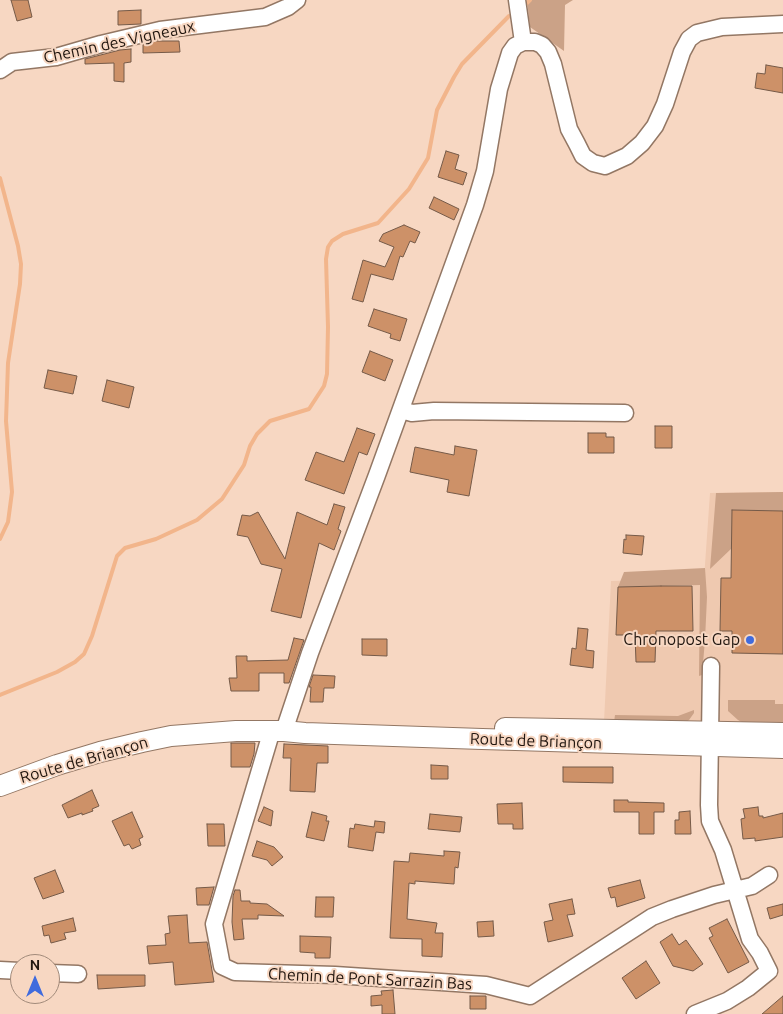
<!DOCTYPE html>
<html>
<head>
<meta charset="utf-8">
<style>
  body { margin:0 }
  #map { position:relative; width:783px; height:1014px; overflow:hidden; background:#f7d7c2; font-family:Ubuntu,sans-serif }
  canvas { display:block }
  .north { position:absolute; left:10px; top:954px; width:50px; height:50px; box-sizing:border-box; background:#f7d7c2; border:1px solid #a18a7a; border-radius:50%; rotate:0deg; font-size:14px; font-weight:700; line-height:20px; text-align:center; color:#21160f }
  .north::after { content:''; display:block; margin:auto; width:18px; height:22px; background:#406bdd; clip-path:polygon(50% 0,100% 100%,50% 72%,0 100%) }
</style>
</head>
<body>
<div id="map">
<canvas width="783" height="1014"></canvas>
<div class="north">N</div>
</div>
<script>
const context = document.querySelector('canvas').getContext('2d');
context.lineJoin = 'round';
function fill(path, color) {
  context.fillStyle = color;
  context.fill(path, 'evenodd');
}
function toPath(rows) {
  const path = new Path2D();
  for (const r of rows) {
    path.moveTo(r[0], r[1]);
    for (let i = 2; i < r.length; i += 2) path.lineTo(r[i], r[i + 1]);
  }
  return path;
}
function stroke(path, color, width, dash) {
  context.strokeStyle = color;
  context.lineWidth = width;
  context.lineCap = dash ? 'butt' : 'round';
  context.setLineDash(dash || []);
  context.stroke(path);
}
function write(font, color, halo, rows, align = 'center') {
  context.font = font + ' Ubuntu,sans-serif';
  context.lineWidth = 4;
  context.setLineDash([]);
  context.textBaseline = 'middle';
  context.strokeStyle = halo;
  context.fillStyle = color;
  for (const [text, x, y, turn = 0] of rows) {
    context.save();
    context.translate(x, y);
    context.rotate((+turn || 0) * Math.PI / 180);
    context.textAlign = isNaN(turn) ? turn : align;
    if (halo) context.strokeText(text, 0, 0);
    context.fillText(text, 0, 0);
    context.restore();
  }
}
fill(toPath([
  [783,492,783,726,604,722,611,581,704,579,710,493]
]), '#efc9b0');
fill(toPath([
  [527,0,573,0,565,5,564,51,530,27],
  [783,492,783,511,732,510,732,548,710,569,716,493],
  [705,568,707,597,705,640,702,675,699,676,700,585,618,587,624,572],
  [728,700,775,700,775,704,783,704,783,727,749,726,738,720,728,711],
  [694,710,694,713,689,720,683,724,614,722,615,715,678,716]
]), '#cba287');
stroke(toPath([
  [524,6,530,0],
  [0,178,18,246,21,264,20,284,8,363,6,421,12,492,8,522,0,539],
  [0,695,57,672,75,662,84,654,92,636,117,556,125,548,156,539,197,520,222,499,244,465,250,446,257,434,270,421,309,409,324,386,327,374,328,327,326,259,328,247,332,241,343,234,378,223,409,189,428,158,437,110,454,77,462,64,509,16]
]), '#f2b58b', 4);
const building = toPath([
  [11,0,28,0,32,17,17,21,11,0],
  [141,10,141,24,118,25,118,11,141,10],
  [155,41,179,41,180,52,143,53,143,44,155,41],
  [131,49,131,62,124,63,124,82,114,81,114,63,85,64,85,59,120,50,131,49],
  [766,65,783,68,783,93,755,88,757,73,765,74,766,65],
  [446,151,459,155,455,169,467,173,463,185,438,177,446,151],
  [434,197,459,209,454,220,429,208,434,197],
  [404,225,420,232,415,243,410,241,403,257,400,256,393,280,371,274,363,302,352,299,363,260,385,267,394,247,379,241,383,234,404,225],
  [374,309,407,319,400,341,390,338,391,334,368,326,374,309],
  [370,351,393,360,385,381,362,372,370,351],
  [48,370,77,376,73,394,44,388,48,370],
  [107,380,134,387,129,408,102,401,107,380],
  [655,426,672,426,672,448,655,448,655,426],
  [357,428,375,434,367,455,359,452,344,494,305,480,316,452,344,462,357,428],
  [588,433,606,433,606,437,614,437,614,453,588,453,588,433],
  [455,446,477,450,469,496,447,492,449,480,410,472,415,447,454,455,455,446],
  [334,504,345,507,338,529,341,531,334,550,319,543,301,618,271,611,282,569,261,564,248,537,237,535,242,515,250,516,258,512,285,559,297,512,327,525,334,504],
  [732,510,783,511,783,654,732,653,732,631,720,631,721,578,731,578,732,510],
  [626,535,644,536,642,555,623,553,624,539,626,540,626,535],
  [661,586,692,586,693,631,656,631,655,662,636,662,635,635,616,635,618,587,661,586],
  [578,628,588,629,586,650,594,651,593,668,570,665,572,648,576,649,578,628],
  [294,638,304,640,289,683,284,683,284,673,259,673,259,691,231,691,229,678,237,678,236,656,247,656,247,661,288,660,294,638],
  [362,639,387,639,387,656,362,655,362,639],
  [313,675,335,676,334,688,324,688,323,702,310,702,311,687,309,687,313,675],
  [231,743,255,743,254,754,250,767,231,767,231,743],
  [284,744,328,746,328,763,317,763,315,792,290,791,291,758,283,758,284,744],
  [431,765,448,766,448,779,431,779,431,765],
  [563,767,613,767,613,783,563,782,563,767],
  [92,790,99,806,92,809,93,811,82,815,82,813,68,818,62,805,92,790],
  [614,800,628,800,628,802,664,803,664,812,654,812,654,834,639,834,639,812,614,812,614,800],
  [522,803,523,829,513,829,513,824,498,824,497,804,522,803],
  [264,807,273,811,271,826,258,821,264,807],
  [758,807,759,816,763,816,763,818,783,813,783,837,755,841,755,838,743,839,741,819,745,818,743,809,758,807],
  [690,811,691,834,675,834,675,820,679,820,679,812,690,811],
  [132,812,143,837,139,839,141,845,132,849,129,844,124,846,112,821,132,812],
  [312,812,327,816,326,821,329,821,324,841,306,837,312,812],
  [430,814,462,817,460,832,428,829,430,814],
  [375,821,385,822,384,833,376,832,373,851,348,847,350,828,354,829,355,824,374,827,375,821],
  [207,824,224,824,225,846,208,846,207,824],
  [257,841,274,847,283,857,272,866,267,860,252,856,257,841],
  [444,851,460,852,458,868,455,867,454,884,415,881,415,884,409,883,407,919,437,923,435,933,443,933,442,957,422,956,422,939,390,938,394,861,409,862,410,853,444,856,444,851],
  [55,870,64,892,43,899,34,878,55,870],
  [640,880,645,898,617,907,615,897,611,898,608,888,640,880],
  [214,887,209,905,197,905,196,888,214,887],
  [235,890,240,890,241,901,250,901,250,903,267,904,284,916,258,915,258,919,242,919,244,939,234,940,232,922,233,896,235,890],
  [316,897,334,897,333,917,315,917,316,897],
  [572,899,575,914,567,915,573,936,548,942,544,922,553,920,549,904,572,899],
  [783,904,783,915,770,919,767,908,783,904],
  [187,915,189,943,207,942,214,982,175,985,173,962,149,964,147,946,166,945,165,934,170,933,168,916,187,915],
  [73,918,76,931,64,933,66,939,51,943,49,935,44,936,42,926,73,918],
  [727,919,749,962,728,973,709,938,713,936,709,928,727,919],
  [493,921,494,936,478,937,477,922,493,921],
  [672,934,679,945,686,940,703,964,693,971,673,966,660,942,672,934],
  [300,936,331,937,330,958,315,958,315,953,300,952,300,936],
  [646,961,660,983,636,999,622,978,646,961],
  [97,975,145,975,145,986,98,989,97,975],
  [393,990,395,1014,382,1014,382,1005,371,1006,371,996,382,995,381,991,393,990],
  [470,996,486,996,486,1009,470,1009,470,996],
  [783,996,783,1014,762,1014,783,996]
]);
fill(building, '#cd9168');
stroke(building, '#755a48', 1);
const minor = toPath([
  [517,0,523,42],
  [0,70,12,62,56,57,101,44,160,30,265,17,288,7,297,0],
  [401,410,412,413,434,411,625,413],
  [272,730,214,924,222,966,235,972,335,975,486,985,530,996,652,917,672,909,714,895,752,886,769,875],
  [284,731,310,653,377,475,475,205,485,171,499,89,510,53,515,46,523,42,535,42,542,45,548,52,553,64,569,129,577,144,583,156,593,163,605,166,627,156,642,143,655,126,665,104,682,52,689,39,697,33,722,27,783,24],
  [0,970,20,971],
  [50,973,78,974],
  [695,1014,727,1001,748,988,769,971,760,953,750,939,723,850,710,821,709,805,711,666]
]);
const major = toPath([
  [505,728,783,733],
  [0,786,57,765,100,752,142,742,171,736,236,731,284,731,305,733,482,739,783,748]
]);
stroke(minor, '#937764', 19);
stroke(major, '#937764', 22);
stroke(minor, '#fff', 16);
stroke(major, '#fff', 20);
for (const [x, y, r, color] of [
  [750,640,5,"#406bdd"]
]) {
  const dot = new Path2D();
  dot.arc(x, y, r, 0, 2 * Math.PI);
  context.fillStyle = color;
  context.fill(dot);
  stroke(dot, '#f7d7c2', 2);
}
write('16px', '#21160f', '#f7d7c2', [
  ["Chemin des Vigneaux",119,42,-12],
  ["Route de Briançon",536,741,2],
  ["Route de Briançon",84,760,-16],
  ["Chemin de Pont Sarrazin Bas",370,979,3]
]);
write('16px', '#21160f', '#f7d7c2', [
  ["Chronopost Gap",740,640]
], 'right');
</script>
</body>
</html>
